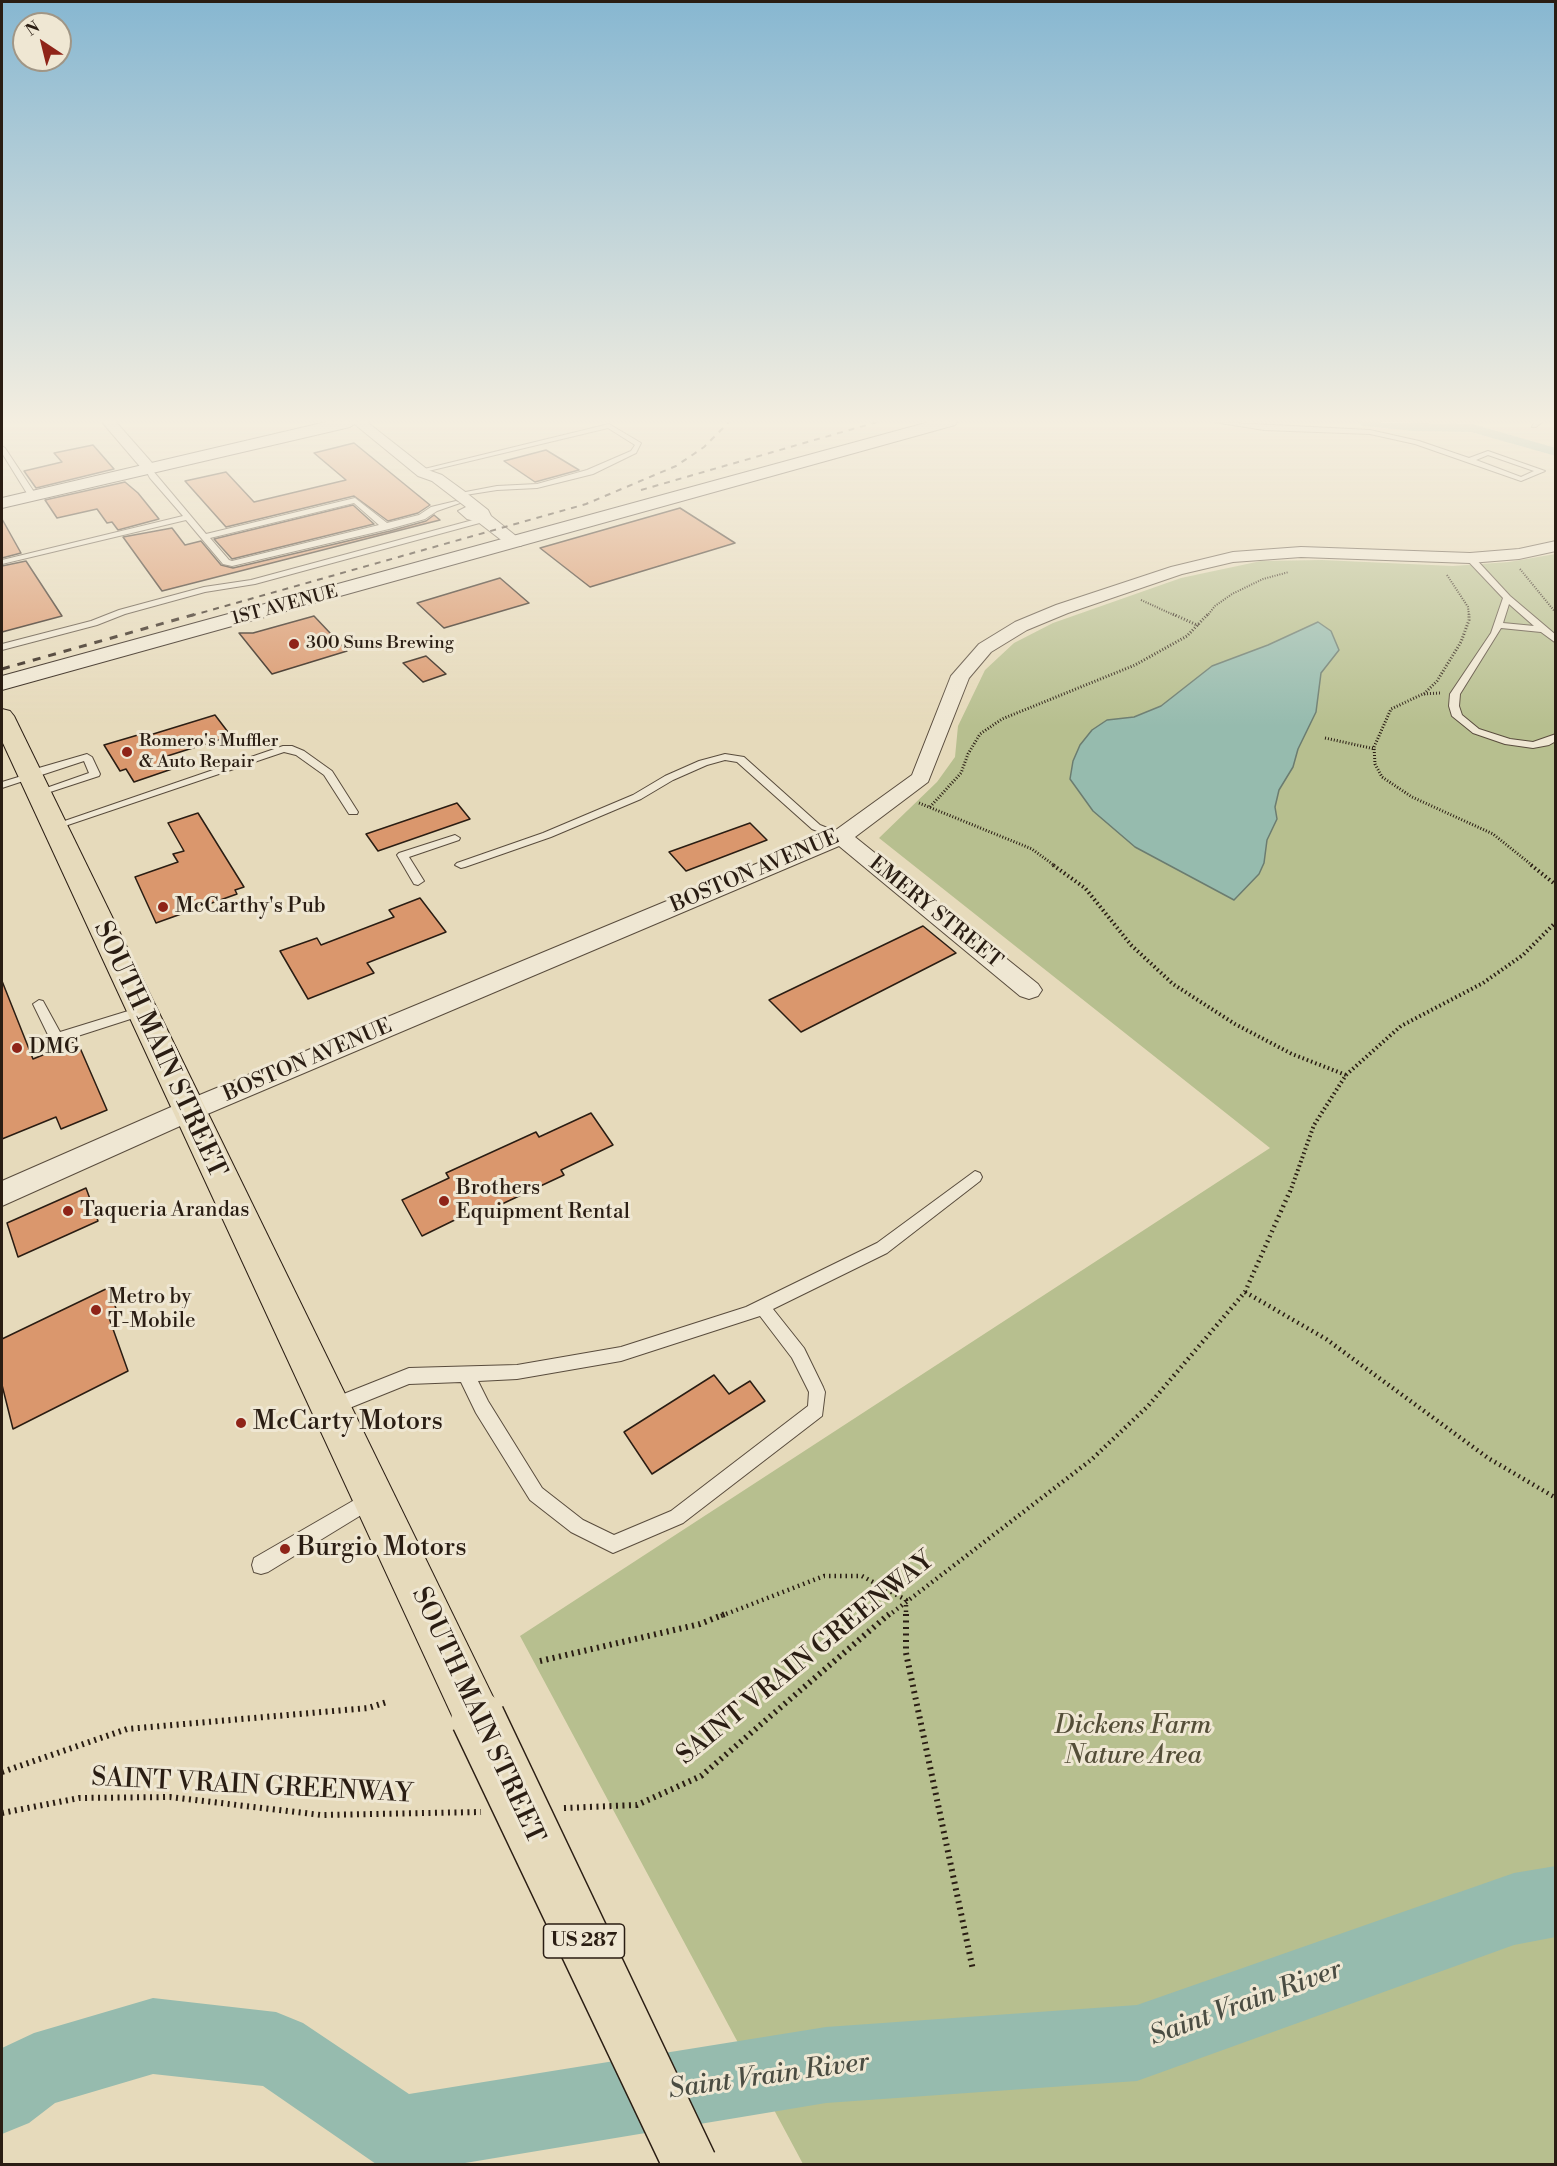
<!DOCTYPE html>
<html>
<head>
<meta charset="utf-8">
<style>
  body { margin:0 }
  #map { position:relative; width:1557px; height:2166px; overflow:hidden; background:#e6dabb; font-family:"Libre Bodoni",serif }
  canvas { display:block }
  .frame { position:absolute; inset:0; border:3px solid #2a1d13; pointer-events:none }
  .north { position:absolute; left:12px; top:12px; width:60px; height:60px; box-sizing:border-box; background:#efe7d3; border:2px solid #a09686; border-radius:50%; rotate:325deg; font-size:16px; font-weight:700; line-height:24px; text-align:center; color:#2a1d13 }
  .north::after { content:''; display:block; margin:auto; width:21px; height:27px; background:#8f2418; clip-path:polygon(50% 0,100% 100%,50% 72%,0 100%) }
</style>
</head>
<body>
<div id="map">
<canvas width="1557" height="2166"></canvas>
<div class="frame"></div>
<div class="north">N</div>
</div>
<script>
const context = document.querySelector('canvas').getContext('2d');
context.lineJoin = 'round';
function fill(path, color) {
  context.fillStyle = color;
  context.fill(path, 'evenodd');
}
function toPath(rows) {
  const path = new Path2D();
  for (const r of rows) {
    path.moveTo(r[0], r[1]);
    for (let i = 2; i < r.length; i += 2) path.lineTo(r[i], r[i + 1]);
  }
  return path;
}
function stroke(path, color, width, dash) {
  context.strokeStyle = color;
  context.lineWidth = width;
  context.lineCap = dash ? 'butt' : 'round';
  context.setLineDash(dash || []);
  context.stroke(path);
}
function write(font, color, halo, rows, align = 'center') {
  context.font = font + ' "Libre Bodoni",serif';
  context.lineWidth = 6;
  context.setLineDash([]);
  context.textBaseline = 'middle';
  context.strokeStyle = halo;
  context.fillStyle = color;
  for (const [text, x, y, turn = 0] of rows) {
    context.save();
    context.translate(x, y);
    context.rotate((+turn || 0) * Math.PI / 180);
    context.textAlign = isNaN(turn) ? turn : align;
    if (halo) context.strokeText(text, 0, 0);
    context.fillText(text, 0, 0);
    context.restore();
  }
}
fill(toPath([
  [1555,554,1555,2164,803,2164,520,1636,1270,1148,879,838,937,782,955,757,958,726,985,670,1014,643,1053,623,1181,578,1261,561,1322,560,1453,566,1509,562]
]), '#b7bf8f');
const water = toPath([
  [1318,622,1331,631,1339,650,1321,673,1316,712,1298,749,1293,767,1279,790,1275,807,1277,819,1267,840,1264,863,1259,874,1234,900,1135,847,1093,811,1070,779,1073,761,1080,745,1092,730,1107,720,1134,717,1161,706,1212,666,1268,645,1318,622]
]);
fill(water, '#96bbae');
stroke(water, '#6b7c70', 1.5);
fill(toPath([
  [1357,422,1472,424,1556,448,1556,456,1471,432,1414,431,1363,426,1357,422]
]), '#96bbae');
fill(toPath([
  [1556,1866,1556,1937,1514,1945,1137,2081,826,2103,459,2164,376,2164,263,2086,153,2074,55,2103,29,2123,2,2134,2,2048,34,2033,153,1998,276,2012,303,2023,409,2094,826,2027,1137,2005,1514,1873,1556,1866]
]), '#96bbae');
const building = toPath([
  [354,443,430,505,418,513,388,521,354,496,226,527,185,481,226,472,254,502,346,480,314,453,354,443],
  [93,445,114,469,36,488,24,471,62,462,54,453,93,445],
  [546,450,579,470,535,482,504,461,546,450],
  [125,482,138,493,159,519,118,530,112,522,107,523,97,509,57,518,45,500,125,482],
  [353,505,374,524,232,559,214,539,353,505],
  [680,508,735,543,590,587,540,548,680,508],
  [434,515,440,520,162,591,123,537,172,528,185,545,201,541,221,565,233,568,390,531,426,521,434,515],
  [2,519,21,553,2,558,2,519],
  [26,561,62,616,2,632,2,566,26,561],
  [500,578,529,603,444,628,417,603,500,578],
  [314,616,347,651,272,674,239,633,253,633,314,616],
  [426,656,446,674,423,682,403,663,426,656],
  [215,715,231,736,164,757,172,769,134,782,126,769,120,771,104,745,148,732,150,735,215,715],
  [457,803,470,819,378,851,366,834,457,803],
  [198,813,244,887,235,890,237,894,156,923,135,877,178,862,173,854,184,851,168,823,198,813],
  [750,823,767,840,686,871,669,852,750,823],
  [420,898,446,932,367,963,374,973,308,999,280,951,317,938,321,945,394,917,389,910,420,898],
  [923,926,956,953,801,1032,769,1000,923,926],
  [2,981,33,1059,77,1041,107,1110,61,1129,56,1117,2,1139,2,981],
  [591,1113,613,1145,561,1170,564,1175,472,1218,469,1213,422,1236,402,1200,449,1178,446,1173,536,1132,539,1137,591,1113],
  [86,1188,98,1221,18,1257,7,1223,86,1188],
  [108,1288,117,1311,108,1315,128,1371,13,1429,2,1385,2,1339,108,1288],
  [714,1375,729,1394,750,1381,765,1401,652,1474,624,1432,714,1375]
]);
fill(building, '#da976d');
stroke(building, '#2a1d13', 1.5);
const lane = toPath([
  [1214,422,1370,430,1419,441,1469,458,1488,451,1545,471,1521,481,1415,444,1370,434,1264,430,1214,422],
  [1488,455,1534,471,1521,477,1476,460,1488,455],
  [1534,422,1542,422,1536,427,1532,427,1534,422],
  [609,424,641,443,636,453,593,474,537,488,497,490,459,496,455,494,497,486,537,484,587,470,631,451,635,445,608,428,420,473,416,471,609,424],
  [2,446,5,448,36,495,35,497,28,495,2,453,2,446],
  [148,465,206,534,355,498,387,523,419,515,431,507,456,501,460,503,437,511,425,519,389,529,232,566,223,564,186,520,2,564,2,560,183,516,150,478,144,467,148,465],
  [354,503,379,525,232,561,229,560,210,538,354,503],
  [484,517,487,517,487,521,255,584,205,592,125,614,97,625,2,650,2,644,91,621,119,610,204,587,251,580,484,517],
  [1467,556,1473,556,1510,596,1556,635,1556,643,1541,632,1501,628,1460,694,1459,706,1462,715,1479,729,1510,739,1533,742,1556,734,1556,741,1549,745,1533,748,1505,744,1473,733,1452,716,1449,706,1450,694,1491,633,1503,598,1467,560,1467,556],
  [1509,604,1534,626,1503,623,1509,604],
  [283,746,292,746,304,751,332,771,358,812,357,814,349,814,324,775,296,755,284,752,56,829,52,830,47,827,283,746],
  [87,754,92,757,100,774,99,776,41,795,37,796,32,793,89,773,84,761,2,788,2,782,25,775,25,772,87,754],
  [725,754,744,757,820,825,845,835,845,839,837,839,812,829,737,762,725,760,707,765,673,780,641,799,551,837,465,867,461,868,455,865,457,863,543,833,633,795,665,776,699,761,725,754],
  [455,835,460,838,459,840,409,857,424,881,418,885,414,884,397,855,399,853,455,835],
  [39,1000,43,1001,60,1032,141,1007,147,1011,146,1014,56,1043,51,1041,33,1004,39,1000],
  [975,1171,980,1173,982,1177,980,1181,887,1253,773,1309,804,1348,823,1387,825,1392,822,1416,683,1523,613,1553,571,1532,530,1500,476,1413,461,1382,409,1384,332,1415,326,1413,324,1407,326,1401,409,1368,517,1365,621,1347,746,1307,877,1243,975,1171],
  [760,1316,792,1358,809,1392,808,1406,671,1511,614,1535,583,1520,542,1488,488,1401,478,1381,517,1379,621,1361,760,1316],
  [370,1491,376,1494,379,1500,376,1506,268,1572,261,1574,254,1572,252,1565,254,1558,370,1491]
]);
const street = toPath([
  [102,422,116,422,153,464,155,467,153,470,143,470,102,422],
  [352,422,367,422,428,470,442,475,464,491,488,510,491,516,521,540,523,543,521,546,509,546,478,522,467,519,458,511,466,507,432,481,418,476,352,422],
  [1556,541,1556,551,1519,559,1470,563,1301,557,1233,562,1182,574,1068,613,1027,630,991,652,969,678,928,782,855,837,1038,984,1042,990,1038,996,1029,999,1020,996,839,846,198,1118,2,1206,2,1181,178,1104,833,832,912,775,951,676,979,644,1015,622,1056,605,1171,567,1233,552,1301,547,1470,553,1519,549,1556,541]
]);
const secondary = toPath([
  [326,422,358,422,350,427,2,508,2,498,326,422],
  [929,422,957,422,955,425,2,690,2,676,929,422]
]);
const highway = toPath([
  [2,709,10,711,14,716,495,1701,503,1718,495,1735,478,1743,461,1735,2,741,2,709]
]);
stroke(lane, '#594c3d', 2);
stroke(street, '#594c3d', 2);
stroke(secondary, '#2a1d13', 2);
stroke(highway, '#2a1d13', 2);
stroke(toPath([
  [1520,569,1556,613],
  [1447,575,1468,607,1469,616],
  [1141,600,1176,616],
  [1207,616,1215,606,1232,594,1263,579,1289,572]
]), '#2a1d13', 2, [1, 1.5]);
stroke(toPath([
  [1173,614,1199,626],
  [1440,693,1423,694,1391,709,1374,747,1375,764,1382,777,1412,797,1493,834,1533,866],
  [1424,694,1437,681,1461,642,1469,620,1469,614],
  [1325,738,1375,749],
  [919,803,1032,849,1055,866],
  [930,807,961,773,968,754,980,734,1002,719,1135,665,1187,636,1208,614]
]), '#2a1d13', 3, [1, 2]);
stroke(toPath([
  [1053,865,1085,888,1131,945,1173,984,1235,1024,1292,1054,1346,1075],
  [1531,865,1556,885],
  [1290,1192,1314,1125,1346,1075,1401,1026,1483,983,1523,955,1556,922]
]), '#2a1d13', 4, [1.5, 3]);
stroke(toPath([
  [1245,1292,1326,1339,1488,1458,1556,1498],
  [721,1616,824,1576,862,1576,906,1600,906,1616],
  [888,1616,1091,1460,1148,1406,1245,1292,1290,1191]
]), '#2a1d13', 4.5, [1.5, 4]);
stroke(toPath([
  [906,1614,906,1653,973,1970],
  [540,1661,700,1624,725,1614],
  [2,1772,127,1729,368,1708,387,1702],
  [564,1808,637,1805,701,1776,889,1614],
  [2,1813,79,1798,170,1797,321,1815,481,1812]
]), '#2a1d13', 6, [2, 4.5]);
fill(lane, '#efe7d3');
fill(street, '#efe7d3');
fill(secondary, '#efe7d3');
fill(highway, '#e6dabb');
stroke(toPath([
  [641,490,877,422],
  [190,616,586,504,676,466,704,447,729,422]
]), '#2a1d13', 2, [6, 6]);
stroke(toPath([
  [2,669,196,614]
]), '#2a1d13', 3, [8, 8]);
const highwayBridge = toPath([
  [478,1718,690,2164]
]);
stroke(highwayBridge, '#2a1d13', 56, []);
stroke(highwayBridge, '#e6dabb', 53);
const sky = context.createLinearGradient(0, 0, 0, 726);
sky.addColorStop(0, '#87b7d1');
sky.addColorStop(0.58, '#f4eee0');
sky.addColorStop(1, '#f4eee000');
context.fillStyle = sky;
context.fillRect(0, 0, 1557, 726);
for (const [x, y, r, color] of [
  [294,644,6,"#8f2418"],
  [127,752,6,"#8f2418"],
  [163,907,6,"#8f2418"],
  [17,1048,6,"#8f2418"],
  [444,1201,6,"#8f2418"],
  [68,1211,6,"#8f2418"],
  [96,1310,6,"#8f2418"],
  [241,1423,6,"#8f2418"],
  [285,1549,6,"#8f2418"]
]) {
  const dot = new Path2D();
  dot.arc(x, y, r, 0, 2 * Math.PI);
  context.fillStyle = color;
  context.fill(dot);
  stroke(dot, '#efe7d3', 2);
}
write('18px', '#2a1d13', '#efe7d3', [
  ["1ST AVENUE",285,606,-15]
]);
write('18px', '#2a1d13', '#efe7d3', [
  ["300 Suns Brewing",306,644],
  ["Romero's Muffler",139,742],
  ["& Auto Repair",139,763]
], 'left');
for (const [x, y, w] of [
  [584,1941,81]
]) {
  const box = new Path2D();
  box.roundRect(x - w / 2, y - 17, w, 34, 4.5);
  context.fillStyle = '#efe7d3';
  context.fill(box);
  stroke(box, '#2a1d13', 1.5);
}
write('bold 20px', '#2a1d13', null, [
  ["US 287",584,1941]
]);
write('21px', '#2a1d13', '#efe7d3', [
  ["BOSTON AVENUE",755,872,-23],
  ["EMERY STREET",935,913,39],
  ["BOSTON AVENUE",308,1061,-23]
]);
write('21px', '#2a1d13', '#efe7d3', [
  ["McCarthy's Pub",175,907],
  ["DMG",29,1048],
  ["Brothers",456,1189],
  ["Equipment Rental",456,1213],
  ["Taqueria Arandas",80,1211],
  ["Metro by",108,1298],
  ["T-Mobile",108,1322]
], 'left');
write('26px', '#2a1d13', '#efe7d3', [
  ["SOUTH MAIN STREET",159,1050,65],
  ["SAINT VRAIN GREENWAY",806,1659,-39],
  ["SOUTH MAIN STREET",477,1716,65],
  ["SAINT VRAIN GREENWAY",252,1787,3]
]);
write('26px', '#2a1d13', '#efe7d3', [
  ["McCarty Motors",253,1423],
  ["Burgio Motors",297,1549]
], 'left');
write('italic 26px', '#544e38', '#efe7d3', [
  ["Dickens Farm",1133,1727],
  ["Nature Area",1133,1757]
]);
write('italic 27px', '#4a4c42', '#efe7d3', [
  ["Saint Vrain River",1246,2004,-20],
  ["Saint Vrain River",769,2077,-8]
]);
</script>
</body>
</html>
